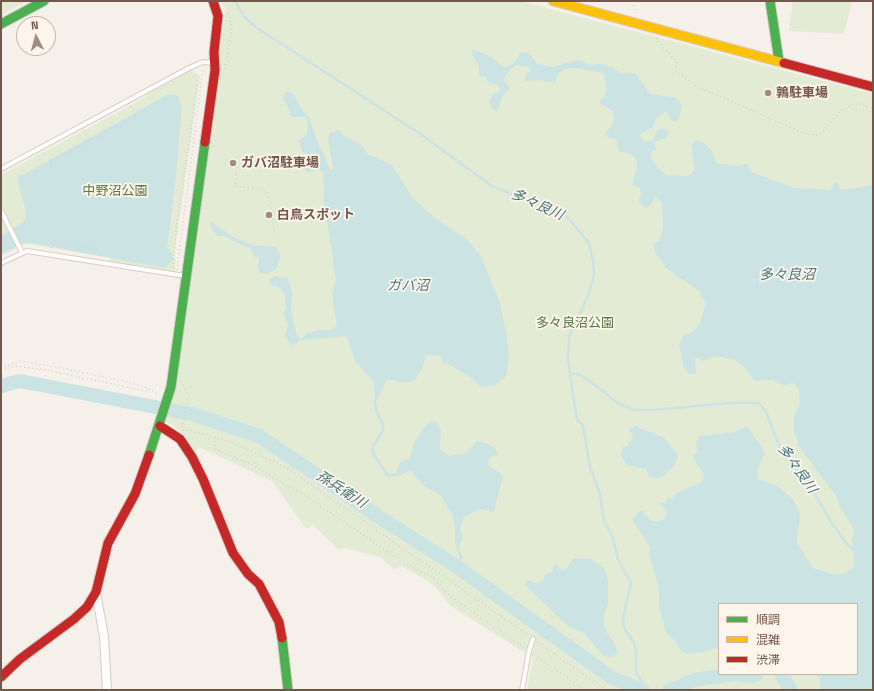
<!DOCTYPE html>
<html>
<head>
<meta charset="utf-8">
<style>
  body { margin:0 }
  #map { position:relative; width:874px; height:691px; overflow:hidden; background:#f5f0ea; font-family:"Space Grotesk","Noto Sans JP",sans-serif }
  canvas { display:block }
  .frame { position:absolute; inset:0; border:2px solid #71574c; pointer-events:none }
  .legend { position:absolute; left:718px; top:603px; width:140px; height:72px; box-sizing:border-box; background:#fdf5eb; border:1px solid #c5b6ab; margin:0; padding:5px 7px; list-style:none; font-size:12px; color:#71574c }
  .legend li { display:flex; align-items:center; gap:8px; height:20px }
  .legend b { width:20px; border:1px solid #c5b6ab }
  .north { position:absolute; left:16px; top:16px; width:40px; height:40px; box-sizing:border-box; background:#fdf5eb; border:1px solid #c5b6ab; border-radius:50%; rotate:354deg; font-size:11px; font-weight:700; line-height:16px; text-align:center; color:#71574c }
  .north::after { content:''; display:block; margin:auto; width:14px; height:18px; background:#9f8d83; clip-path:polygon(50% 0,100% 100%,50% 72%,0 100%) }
</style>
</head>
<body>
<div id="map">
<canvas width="874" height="691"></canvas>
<div class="frame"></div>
<ul class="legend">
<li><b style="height:5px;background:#4caf50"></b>順調</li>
<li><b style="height:5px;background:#ffc107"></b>混雑</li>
<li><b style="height:5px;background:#c62828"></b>渋滞</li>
</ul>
<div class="north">N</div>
</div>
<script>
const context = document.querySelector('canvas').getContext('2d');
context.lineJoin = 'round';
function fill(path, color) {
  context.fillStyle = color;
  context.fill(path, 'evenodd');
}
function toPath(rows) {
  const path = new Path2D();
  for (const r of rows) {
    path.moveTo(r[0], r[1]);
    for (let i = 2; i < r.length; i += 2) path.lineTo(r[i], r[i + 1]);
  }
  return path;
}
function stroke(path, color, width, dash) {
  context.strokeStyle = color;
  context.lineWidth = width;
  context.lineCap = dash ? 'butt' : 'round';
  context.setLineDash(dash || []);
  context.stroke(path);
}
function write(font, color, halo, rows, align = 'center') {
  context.font = font + ' "Space Grotesk","Noto Sans JP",sans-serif';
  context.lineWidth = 3.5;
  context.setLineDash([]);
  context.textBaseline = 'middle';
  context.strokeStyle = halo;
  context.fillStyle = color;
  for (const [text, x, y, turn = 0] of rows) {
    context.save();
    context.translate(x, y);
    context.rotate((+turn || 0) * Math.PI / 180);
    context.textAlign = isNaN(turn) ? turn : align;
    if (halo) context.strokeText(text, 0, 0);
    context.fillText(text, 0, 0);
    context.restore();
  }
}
fill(toPath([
  [1,1,27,1,1,15],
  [222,1,520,1,873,94,873,690,527,690,533,658,451,606,434,585,402,566,394,569,380,557,344,548,339,550,313,525,306,529,272,481,199,447,194,453,185,437,173,425,165,422,213,108,225,8],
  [719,604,857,604,857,674,719,674],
  [793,1,852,2,844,34,789,31],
  [191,70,200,76,175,249,175,270,159,271,133,267,110,262,110,258,30,244,24,245,1,256,1,175,146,97,146,95]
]), '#e3ebd5');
fill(toPath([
  [474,50,490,56,505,68,514,63,521,52,530,54,536,63,552,67,578,60,590,65,601,64,612,67,620,73,635,73,650,94,676,98,682,105,678,121,672,121,666,111,656,119,653,127,639,135,646,142,653,140,657,131,663,128,669,132,666,138,655,142,655,146,657,149,651,152,651,158,658,168,666,175,688,176,695,170,691,145,697,140,704,143,712,151,716,163,737,166,747,164,751,172,795,188,830,190,836,182,842,190,873,185,873,690,819,690,820,679,815,674,857,674,857,604,719,604,719,647,703,652,689,654,682,652,673,639,666,632,660,611,658,584,649,554,650,547,632,519,641,510,650,520,656,522,663,520,667,515,665,509,660,503,667,503,667,499,669,497,673,500,675,494,680,491,698,484,703,480,704,475,694,459,694,455,698,452,696,444,699,436,735,432,747,426,765,452,757,471,758,479,777,486,793,499,800,514,797,543,813,568,832,574,844,574,855,566,852,539,855,531,839,505,836,496,800,448,794,432,794,415,800,405,799,389,793,383,784,385,772,380,755,381,743,366,735,360,716,356,703,361,699,358,695,358,696,374,691,374,684,369,679,346,684,334,691,334,700,323,706,303,699,291,666,268,655,252,653,244,660,241,663,226,662,203,655,196,651,205,646,208,638,201,642,195,639,187,632,186,638,162,631,154,618,151,617,139,607,138,606,132,612,126,614,120,613,111,600,103,600,100,605,96,607,86,603,73,575,68,565,69,558,74,555,83,540,80,525,81,525,77,530,70,530,67,515,65,503,79,510,88,503,95,497,111,492,108,489,101,493,94,501,91,498,85,487,82,486,77,480,77,478,64,472,55,472,51],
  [287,91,293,93,301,109,309,117,318,144,324,154,330,171,333,169,328,139,329,134,339,129,343,135,360,144,368,154,392,165,412,197,436,219,467,239,481,256,500,303,507,337,509,360,506,376,495,385,481,387,473,379,449,364,443,363,440,355,426,355,422,369,414,381,402,383,394,380,386,381,379,397,375,400,374,382,355,361,348,339,345,336,301,340,291,346,285,335,288,324,283,313,287,308,284,293,277,286,271,285,269,279,276,276,281,278,287,277,289,282,292,292,291,310,297,336,301,339,306,334,319,330,331,330,337,326,332,294,336,280,324,201,323,172,319,170,308,172,305,169,308,154,302,152,299,140,306,136,308,126,306,117,292,117,290,115,288,107,283,100,283,95],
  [174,94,179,97,182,108,175,186,167,247,172,253,173,260,166,267,159,267,30,243,24,243,1,254,1,236,25,221,26,212,17,178,167,95],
  [210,221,233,237,252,245,277,247,280,257,276,270,265,274,259,272,257,264,259,262,259,257,255,257,249,247,244,246,224,236,218,236,211,229],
  [436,421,441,431,440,449,449,456,466,453,477,441,488,444,496,449,498,455,492,456,489,459,488,465,503,475,494,512,479,509,463,518,460,530,463,538,460,543,455,545,455,526,452,514,441,496,423,485,410,470,399,476,396,472,400,463,410,458,415,441,423,429,429,423],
  [635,426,663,437,678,455,675,465,662,477,654,479,649,476,646,469,627,465,621,455,623,447,627,446,633,438,633,434,628,430],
  [574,558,591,559,604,568,608,580,608,604,604,615,604,623,607,633,613,640,618,653,612,657,604,656,584,633,568,626,525,585,527,580,536,583,542,581,545,575,552,572,555,563,562,570,566,569]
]), '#cce3e4');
stroke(toPath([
  [235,1,245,18,257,28,419,133,492,186,562,214,569,219,589,243,593,261,594,276,588,296,569,336,568,361,570,374,579,374,594,384,616,402,634,410,652,410,731,403,759,403,766,412,781,450,811,487,831,522,846,543,856,552],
  [570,374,577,420,583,425,590,467,599,491,604,521,612,535,618,559,631,583,623,618,624,628,634,643,636,651,636,671,646,690],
  [375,400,376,409,383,425,383,430,373,447,373,453,388,476,398,474,400,472],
  [456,566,461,557,458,549,458,540]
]), '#cce3e4', 2.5);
stroke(toPath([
  [1,386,20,381,192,414,259,436,373,513,456,566,612,678,643,690],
  [781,674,791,690],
  [669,690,680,687,694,680,734,674,751,676,757,674]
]), '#cce3e4', 14);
const lane = toPath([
  [1,169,189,68,203,62,214,63],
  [1,211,22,252],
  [1,263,27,251,185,276],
  [522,690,529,651,533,639]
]);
const street = toPath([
  [96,592,104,637,107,690]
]);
const fast = toPath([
  [770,1,779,61],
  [1,24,44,1],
  [149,455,171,387,205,142],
  [282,638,288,690]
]);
const slow = toPath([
  [553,1,784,63]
]);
const jam = toPath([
  [784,63,873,87],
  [205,142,215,70,214,52,218,16,213,1],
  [160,426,180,439,192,457,203,479,233,553,248,574,259,584,279,622,282,638],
  [1,677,20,659,74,619,87,607,96,592,108,543,135,494,149,455]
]);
stroke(lane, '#d4cdc8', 6);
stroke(street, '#d4cdc8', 10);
stroke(fast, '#d4ccc6', 11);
stroke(slow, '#d4ccc6', 11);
stroke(jam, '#d4ccc6', 11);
stroke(toPath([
  [633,1,635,13],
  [657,38,657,41,676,61,676,71,696,86,806,134,818,135,824,131,841,110,853,104,860,104,873,109],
  [225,69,232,28,229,15,227,13],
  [84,130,90,141],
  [37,156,43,166,137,115,131,106],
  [237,167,235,186,265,190,271,207,275,236],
  [51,248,52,241,96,249,95,255],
  [173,268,175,239,198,78,192,73],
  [177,270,203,68],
  [1,368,20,361,62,368,140,385,159,394],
  [1,371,15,366,46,370,150,392],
  [181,381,188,396,182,430],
  [183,430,189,430,230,442,269,459,290,470,528,635],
  [215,437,215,449,250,464,306,496,398,559,433,578,450,596,525,648],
  [433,578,437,572],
  [537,642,606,690],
  [534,655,585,690]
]), '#d7cfcb', 1.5, [1, 3]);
stroke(lane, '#fefdfc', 4);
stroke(street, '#fefdfc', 8);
stroke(fast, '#4caf50', 9);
stroke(slow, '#ffc107', 9);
stroke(jam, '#c62828', 9);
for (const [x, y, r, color] of [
  [768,93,4,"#9f8d83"],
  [233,163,4,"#9f8d83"],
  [269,215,4,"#9f8d83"]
]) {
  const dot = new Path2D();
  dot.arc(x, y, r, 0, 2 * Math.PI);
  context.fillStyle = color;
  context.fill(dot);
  stroke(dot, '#fdf5eb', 1.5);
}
write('bold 13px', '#71574c', '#fdf5eb', [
  ["鶉駐車場",776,93],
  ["ガバ沼駐車場",241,163],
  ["白鳥スポット",277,215]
], 'left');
write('13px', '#567645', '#fdf5eb', [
  ["中野沼公園",115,191],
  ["多々良沼公園",575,323]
]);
write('italic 14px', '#44757c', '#fdf5eb', [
  ["多々良川",537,205,24],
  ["多々良沼",787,275],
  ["ガバ沼",408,286],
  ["多々良川",797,469,55],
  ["孫兵衛川",341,490,33]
]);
</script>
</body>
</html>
